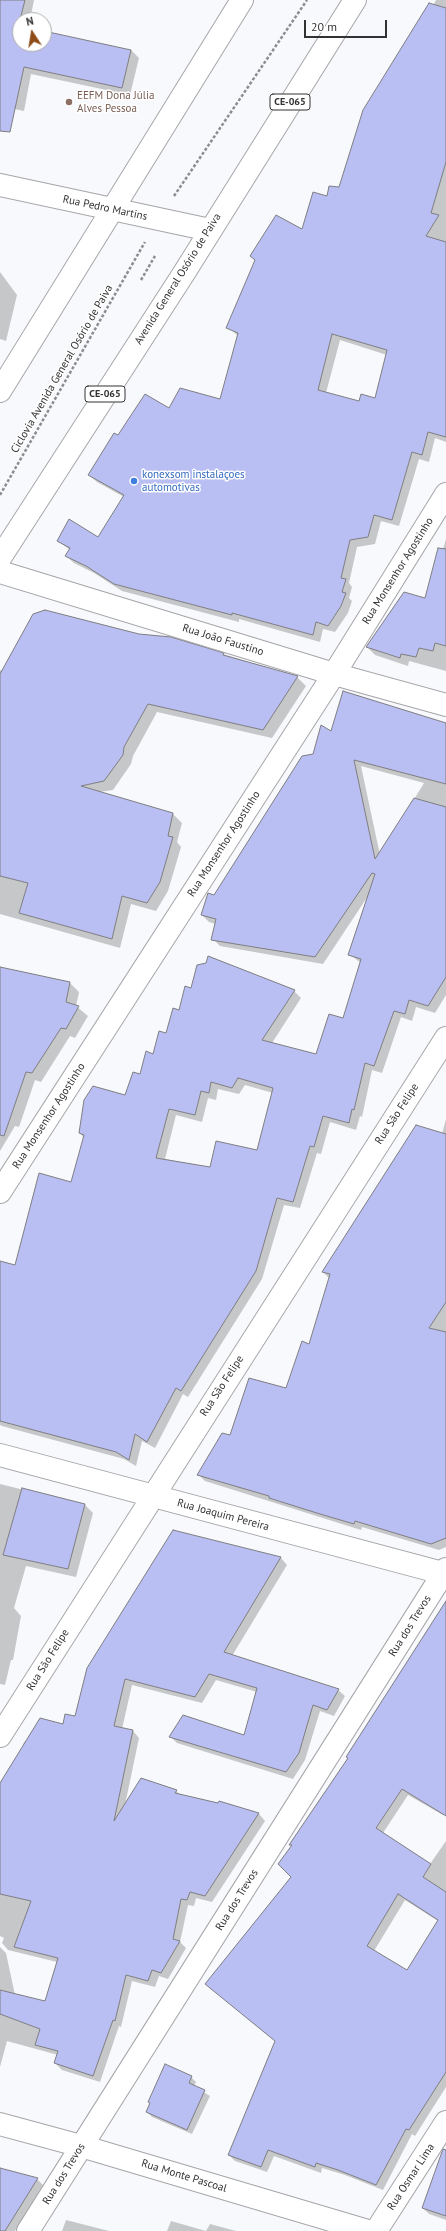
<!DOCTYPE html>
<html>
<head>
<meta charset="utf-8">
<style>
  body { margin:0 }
  #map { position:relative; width:446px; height:2231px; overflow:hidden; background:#f8f9fc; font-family:"PT Sans",sans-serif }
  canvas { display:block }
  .north { position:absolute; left:12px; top:12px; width:40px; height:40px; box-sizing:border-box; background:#fff; border:1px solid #adadad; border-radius:50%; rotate:348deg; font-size:11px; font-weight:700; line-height:16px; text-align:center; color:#323233 }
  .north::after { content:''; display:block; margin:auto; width:14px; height:18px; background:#8d4c18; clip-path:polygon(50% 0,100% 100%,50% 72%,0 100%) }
  .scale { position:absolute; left:304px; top:20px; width:83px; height:18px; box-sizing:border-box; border:2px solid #323233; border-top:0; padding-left:5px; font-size:12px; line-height:14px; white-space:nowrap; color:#323233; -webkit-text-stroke:3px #fff; paint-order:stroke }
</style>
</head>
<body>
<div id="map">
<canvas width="446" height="2231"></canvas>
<div class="north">N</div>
<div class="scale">20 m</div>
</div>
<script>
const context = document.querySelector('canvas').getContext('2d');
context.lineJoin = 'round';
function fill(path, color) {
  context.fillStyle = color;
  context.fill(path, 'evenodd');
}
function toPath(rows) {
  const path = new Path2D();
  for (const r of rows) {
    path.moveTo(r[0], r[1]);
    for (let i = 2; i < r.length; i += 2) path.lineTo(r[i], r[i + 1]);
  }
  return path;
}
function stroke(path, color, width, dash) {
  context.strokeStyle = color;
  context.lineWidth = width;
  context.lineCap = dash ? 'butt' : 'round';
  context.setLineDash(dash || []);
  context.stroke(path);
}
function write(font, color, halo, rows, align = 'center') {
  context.font = font + ' "PT Sans",sans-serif';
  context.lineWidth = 3;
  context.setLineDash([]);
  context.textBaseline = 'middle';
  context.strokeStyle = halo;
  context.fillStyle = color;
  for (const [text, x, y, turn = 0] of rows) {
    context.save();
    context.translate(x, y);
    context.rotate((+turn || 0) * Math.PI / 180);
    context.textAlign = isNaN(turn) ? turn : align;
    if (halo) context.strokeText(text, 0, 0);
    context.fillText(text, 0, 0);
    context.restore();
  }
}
fill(toPath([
  [0,0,34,0,30,20,20,20,20,44,44,44,44,32,131,50,139,58,130,95,31,74,24,111,0,106],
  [436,0,446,0,446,442,435,438,429,462,419,459,399,526,381,521,375,544,357,547,349,583,352,587,349,598,352,601,348,613,335,632,323,629,320,642,239,619,239,622,122,591,94,573,74,563,66,556,70,550,58,541,99,538,124,497,97,482,89,475,118,437,169,410,221,400,238,336,228,327,256,261,251,256,302,230,327,197,340,189],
  [340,340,387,355,375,399,360,402,326,393],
  [0,272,17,295,6,341,0,339],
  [446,539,446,671,409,661,408,666,375,655,367,647,426,600,433,583],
  [139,635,223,654,297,677,306,686,272,738,157,712,133,756,131,764,113,790,99,792,173,814,182,823,177,842,181,847,168,891,156,911,131,904,120,948,0,914,0,670,3,671],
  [446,724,446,995,435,1013,416,1007,412,1021,401,1017,382,1073,372,1070,362,1117,360,1116,356,1130,330,1122,321,1154,317,1153,300,1208,284,1205,262,1279,188,1397,183,1394,155,1448,142,1441,136,1466,124,1459,2,1426,0,1425,0,1271,16,1266,72,1183,84,1138,80,1133,126,1097,154,1055,192,989,294,991,301,998,272,1043,317,1055,344,1020,361,963,349,954,368,896,323,964,220,946,213,939,216,924,209,922,202,915,314,754,331,732],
  [361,766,424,783,380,855,374,827],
  [245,1085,273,1093,258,1152,211,1168,165,1159,176,1115,202,1122,208,1098,216,1100,218,1089,239,1094],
  [0,968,70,983,79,992,76,1006,88,1016,75,1038,70,1036,41,1082,35,1080,19,1127,15,1126,0,1151],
  [446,1119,446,1547,439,1550,362,1527,361,1530,205,1481,198,1474,230,1436,287,1389,309,1345,330,1279,323,1272,442,1134],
  [0,1484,85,1505,93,1513,76,1577,26,1566,14,1608,21,1616,13,1660,11,1660,5,1685,0,1684],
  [174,1531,281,1558,287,1565,232,1656,338,1690,345,1696,334,1716,320,1711,305,1760,293,1779,177,1743,170,1736,245,1736,257,1692,216,1680,202,1703,132,1685,122,1729,133,1731,139,1738,125,1805,176,1791,181,1795,219,1805,220,1802,259,1814,265,1821,212,1902,196,1898,194,1906,188,1905,180,1942,186,1948,168,1979,159,1976,155,1987,132,1981,121,2027,119,2026,100,2082,62,2070,55,2063,58,2055,7,2041,0,2067,0,1947,6,1953,15,1995,46,2002,57,1962,8,1950,2,1943,4,1938,0,1936,0,1784,16,1775,24,1742,76,1717],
  [446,1611,446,1810,443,1815,408,1795,383,1833,430,1864,446,1841,446,2087,415,2136,412,2134,383,2190,345,2175,322,2168,321,2173,274,2156,267,2172,235,2161,229,2155,276,2042,206,1984,292,1877,292,1846,290,1845],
  [405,1900,438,1921,407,1971,374,1951],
  [191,2077,196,2082,194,2086,210,2096,192,2134,152,2117,147,2112],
  [446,2162,446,2220,429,2214,423,2208],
  [0,2169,37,2179,43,2185,15,2231,0,2231],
  [66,2220,109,2231,62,2231],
  [171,2221,206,2231,210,2224,236,2231,167,2231]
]), '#0003');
const building = toPath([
  [0,0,25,0,20,20,20,44,44,44,44,31,131,50,122,88,24,67,10,132,0,131,0,0],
  [429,3,446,8,446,162,431,213,439,215,426,236,446,242,446,437,428,432,422,455,412,452,392,520,374,515,368,537,350,540,341,578,346,579,342,592,346,593,341,606,328,626,316,622,313,635,232,613,232,615,114,584,86,566,65,556,70,548,57,541,69,519,98,537,124,495,88,475,114,433,118,435,145,394,169,408,180,388,220,399,238,333,226,328,255,260,250,256,276,215,302,229,313,192,327,196,329,186,339,187,363,110,429,3],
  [332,334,387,350,375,398,361,394,359,401,318,390,332,334],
  [438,548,446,549,446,646,435,643,433,651,419,648,416,657,401,654,400,658,366,647,404,592,425,598,438,548],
  [45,610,139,634,171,637,224,653,223,655,298,676,263,730,148,704,124,747,123,755,104,781,81,786,173,813,168,836,173,837,160,882,147,903,122,896,112,939,19,913,28,883,0,876,0,674,33,614,45,610],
  [343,691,446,723,446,784,354,760,375,859,414,798,446,807,446,977,428,1006,409,1000,405,1014,394,1011,374,1066,365,1063,354,1110,352,1109,349,1123,323,1116,314,1147,310,1146,293,1202,277,1198,256,1271,181,1391,176,1388,147,1442,135,1434,129,1460,116,1452,0,1421,0,1261,15,1265,39,1173,71,1182,84,1135,79,1133,84,1100,93,1086,125,1095,133,1072,140,1074,146,1051,153,1054,159,1031,166,1033,173,1008,179,1010,185,986,191,988,197,965,206,963,208,956,295,990,262,1040,316,1054,329,1014,343,1018,361,959,348,955,375,874,372,873,315,957,211,940,216,919,201,915,208,893,214,895,302,756,313,754,321,725,331,731,343,691],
  [238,1078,273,1088,257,1150,216,1141,210,1167,156,1158,169,1109,195,1115,201,1091,209,1093,211,1082,232,1088,238,1078],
  [0,967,70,982,66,1002,79,1006,66,1029,61,1028,32,1073,26,1072,4,1136,0,1135,0,967],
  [416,1125,446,1134,446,1302,429,1328,446,1332,446,1538,431,1544,355,1521,354,1524,320,1514,269,1498,269,1496,197,1475,222,1433,230,1435,249,1378,286,1388,302,1341,309,1344,330,1274,322,1272,416,1125],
  [22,1488,85,1504,68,1569,3,1555,22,1488],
  [173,1530,281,1557,224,1652,339,1689,327,1710,313,1705,299,1753,286,1772,169,1737,183,1715,244,1735,257,1688,209,1674,195,1697,125,1679,114,1726,133,1730,114,1821,141,1778,177,1790,175,1793,218,1803,219,1801,259,1813,205,1896,190,1892,187,1900,181,1899,173,1939,180,1941,161,1973,152,1970,148,1981,126,1975,115,2021,113,2020,93,2076,54,2063,58,2051,35,2045,40,2029,0,2014,0,1990,45,2001,58,1958,14,1947,31,1901,0,1894,0,1783,40,1718,63,1724,65,1714,75,1716,87,1668,173,1530],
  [446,1601,446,1816,402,1789,376,1828,431,1864,423,1877,446,1892,446,2072,409,2130,406,2129,376,2185,338,2170,316,2163,315,2167,268,2150,261,2167,228,2155,275,2041,205,1984,291,1877,278,1864,292,1845,289,1845,348,1758,346,1757,446,1601],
  [398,1894,438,1920,407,1970,367,1946,398,1894],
  [165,2064,192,2076,189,2083,205,2090,187,2130,146,2112,150,2103,148,2102,165,2064],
  [443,2149,446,2150,446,2216,422,2208,443,2149],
  [0,2168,38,2178,5,2231,0,2231,0,2168]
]);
fill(building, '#b9bef3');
stroke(building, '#7e7e81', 1);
const street = toPath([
  [0,572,334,674,446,705],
  [0,1192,334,674,446,494],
  [0,1455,446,1574],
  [0,1736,446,1038],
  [28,2231,446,1569],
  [376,2231,446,2122]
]);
const secondary = toPath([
  [0,185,210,230],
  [0,2124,81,2146,368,2231]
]);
const primary = toPath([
  [0,391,242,0],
  [0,558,184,273,355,0]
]);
stroke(street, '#a6a6a9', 24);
stroke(secondary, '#a6a6a9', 24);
stroke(primary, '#a6a6a9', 24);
stroke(toPath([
  [174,196,307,0],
  [141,280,155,256],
  [0,495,145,242]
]), '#8d8d8f', 2.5, [3, 2]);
stroke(street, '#fff', 22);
stroke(secondary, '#fff', 22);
stroke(primary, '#fff', 22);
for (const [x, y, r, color] of [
  [69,102,4,"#8d6e63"],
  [134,481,4,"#3f7fe0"]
]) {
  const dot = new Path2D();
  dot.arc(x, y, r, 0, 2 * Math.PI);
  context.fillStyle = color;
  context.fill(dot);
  stroke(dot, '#fff', 1.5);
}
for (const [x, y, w] of [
  [290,102,40],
  [105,394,40]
]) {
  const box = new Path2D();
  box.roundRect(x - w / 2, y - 8, w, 16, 3);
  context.fillStyle = '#fff';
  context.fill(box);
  stroke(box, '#323233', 1);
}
write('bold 10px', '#323233', null, [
  ["CE-065",290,102],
  ["CE-065",105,394]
]);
write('11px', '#785e54', '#fff', [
  ["EEFM Dona Júlia",77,96],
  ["Alves Pessoa",77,109]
], 'left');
write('11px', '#323233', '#fff', [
  ["Rua Pedro Martins",105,208,12],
  ["Avenida General Osório de Paiva",178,279,-58],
  ["Ciclovia Avenida General Osório de Paiva",62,369,-60],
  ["Rua Monsenhor Agostinho",398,571,-58],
  ["Rua João Faustino",223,640,17],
  ["Rua Monsenhor Agostinho",224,844,-57],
  ["Rua São Felipe",397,1114,-57],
  ["Rua Monsenhor Agostinho",49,1116,-57],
  ["Rua São Felipe",222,1386,-57],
  ["Rua Joaquim Pereira",223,1515,15],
  ["Rua dos Trevos",410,1626,-58],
  ["Rua São Felipe",48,1660,-58],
  ["Rua dos Trevos",237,1900,-58],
  ["Rua dos Trevos",64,2174,-58],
  ["Rua Monte Pascoal",184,2176,17],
  ["Rua Osmar Lima",411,2177,-57]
]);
write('11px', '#366cbe', '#fff', [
  ["konexsom instalaçoes",142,475],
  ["automotivas",142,488]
], 'left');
</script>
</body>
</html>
